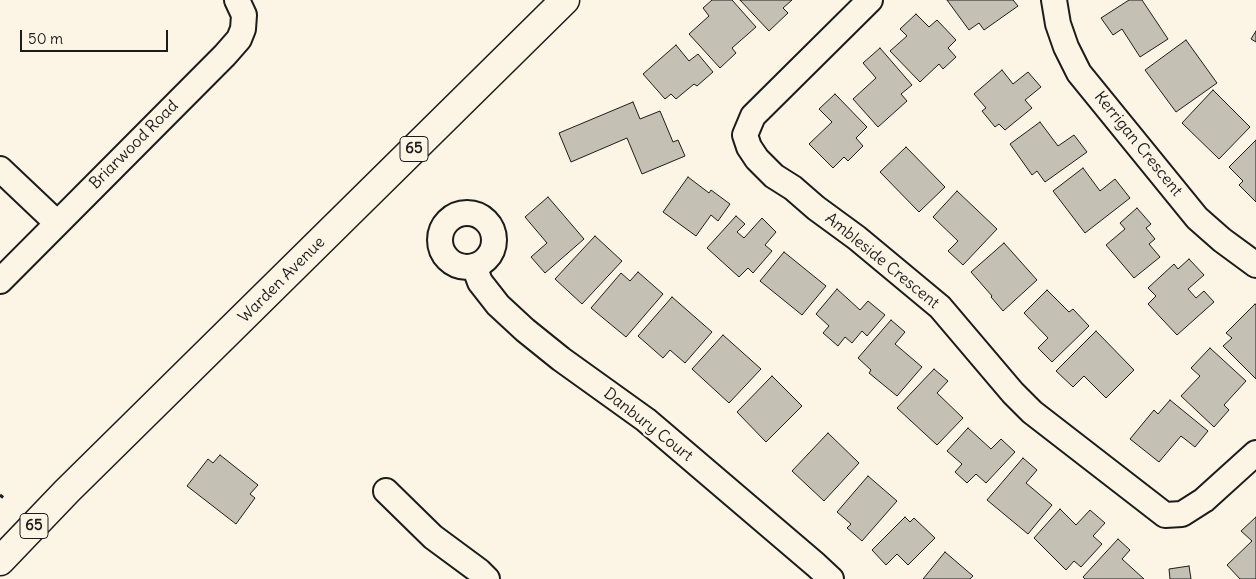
<!DOCTYPE html>
<html>
<head>
<meta charset="utf-8">
<style>
  body { margin:0 }
  #map { position:relative; width:1256px; height:579px; overflow:hidden; background:#fcf5e5; font-family:Delius,sans-serif }
  canvas { display:block }
  .scale { position:absolute; left:20px; top:30px; width:148px; height:22px; box-sizing:border-box; border:2px solid #1c1c1c; border-top:0; padding-left:6px; font-size:15px; line-height:18px; white-space:nowrap; color:#1c1c1c; -webkit-text-stroke:4px #fcf5e5; paint-order:stroke }
</style>
</head>
<body>
<div id="map">
<canvas width="1256" height="579"></canvas>
<div class="scale">50 m</div>
</div>
<script>
const context = document.querySelector('canvas').getContext('2d');
context.lineJoin = 'round';
function fill(path, color) {
  context.fillStyle = color;
  context.fill(path, 'evenodd');
}
function toPath(rows) {
  const path = new Path2D();
  for (const r of rows) {
    if (r.length === 3) {
      path.moveTo(r[0] + r[2], r[1]);
      path.arc(r[0], r[1], r[2], 0, 2 * Math.PI);
      continue;
    }
    path.moveTo(r[0], r[1]);
    for (let i = 2; i < r.length; i += 2) path.lineTo(r[i], r[i + 1]);
  }
  return path;
}
function stroke(path, color, width, dash) {
  context.strokeStyle = color;
  context.lineWidth = width;
  context.lineCap = dash ? 'butt' : 'round';
  context.setLineDash(dash || []);
  context.stroke(path);
}
function write(font, color, halo, rows, align = 'center') {
  context.font = font + ' Delius,sans-serif';
  context.lineWidth = 4.5;
  context.setLineDash([]);
  context.textBaseline = 'middle';
  context.strokeStyle = halo;
  context.fillStyle = color;
  for (const [text, x, y, turn = 0] of rows) {
    context.save();
    context.translate(x, y);
    context.rotate((+turn || 0) * Math.PI / 180);
    context.textAlign = isNaN(turn) ? turn : align;
    if (halo) context.strokeText(text, 0, 0);
    context.fillText(text, 0, 0);
    context.restore();
  }
}
const building = toPath([
  [712,0,732,0,756,27,732,48,736,53,720,68,689,34,709,16,703,8,712,0],
  [740,0,792,0,783,8,788,13,769,31,740,0],
  [947,0,1013,0,1018,6,984,30,979,23,969,30,947,0],
  [1129,0,1142,0,1168,39,1140,57,1122,29,1113,35,1101,18,1129,0],
  [916,14,929,27,937,20,956,40,948,48,956,57,943,69,939,64,920,82,890,51,907,36,900,29,916,14],
  [1256,31,1256,42,1251,39,1256,31],
  [1186,40,1217,83,1176,112,1145,70,1186,40],
  [676,45,689,61,698,54,713,72,697,86,694,84,676,99,671,94,665,99,643,74,676,45],
  [880,48,912,85,901,94,907,101,878,127,853,99,876,78,863,63,880,48],
  [1002,70,1013,84,1028,72,1041,87,1025,100,1032,108,1005,130,999,124,995,127,982,111,986,108,974,94,1002,70],
  [1213,90,1250,127,1219,159,1182,123,1213,90],
  [835,94,867,127,856,138,863,146,848,161,844,157,833,168,809,144,832,122,819,109,835,94],
  [633,102,640,119,660,111,673,142,678,140,685,156,642,174,627,138,571,162,559,133,633,102],
  [1040,122,1058,146,1074,135,1087,152,1045,182,1037,171,1032,175,1010,144,1040,122],
  [1256,140,1256,202,1239,185,1243,181,1229,167,1256,140],
  [906,147,945,187,919,212,880,172,906,147],
  [1083,168,1100,191,1115,179,1130,198,1085,233,1053,191,1083,168],
  [688,177,709,193,711,190,730,204,718,221,711,215,696,236,663,212,688,177],
  [957,191,997,229,963,265,948,251,958,241,933,217,957,191],
  [548,197,584,239,545,273,531,257,547,243,525,217,548,197],
  [1137,208,1151,224,1146,228,1155,239,1149,244,1160,257,1134,278,1106,245,1125,229,1120,223,1137,208],
  [736,216,745,224,737,232,744,238,762,218,776,232,765,245,772,251,753,273,748,268,739,277,707,248,736,216],
  [595,236,622,261,582,304,555,279,595,236],
  [1004,243,1037,280,1003,311,991,297,992,296,971,272,1004,243],
  [784,252,826,286,802,315,760,281,784,252],
  [1189,259,1204,275,1188,289,1196,298,1204,291,1214,302,1177,335,1148,304,1156,296,1148,288,1174,264,1178,269,1189,259],
  [638,272,663,294,626,337,591,308,621,273,630,281,638,272],
  [837,289,860,310,868,301,885,315,867,336,862,331,852,343,845,337,838,346,823,333,829,326,816,314,837,289],
  [1047,290,1069,312,1073,309,1089,326,1052,362,1038,348,1048,338,1024,313,1047,290],
  [672,297,712,332,685,363,670,350,663,358,638,336,672,297],
  [1255,304,1256,305,1256,379,1223,346,1232,338,1226,333,1255,304],
  [891,320,905,332,895,344,922,367,897,396,869,373,871,370,858,358,891,320],
  [1096,331,1134,370,1106,398,1084,376,1073,387,1056,371,1096,331],
  [723,335,761,369,729,403,692,369,723,335],
  [1210,348,1246,381,1224,405,1229,410,1214,427,1181,396,1200,376,1191,368,1210,348],
  [934,369,948,381,937,393,963,418,937,445,897,408,934,369],
  [772,376,802,406,766,442,737,412,772,376],
  [1170,400,1208,431,1195,447,1181,436,1159,462,1130,439,1154,410,1158,414,1170,400],
  [968,428,991,449,1001,439,1015,452,986,483,976,474,967,483,955,472,962,464,947,451,968,428],
  [828,433,859,463,824,501,792,471,828,433],
  [220,455,258,485,250,494,255,498,236,524,187,486,208,459,213,463,220,455],
  [1023,458,1037,470,1026,483,1052,505,1028,534,987,500,1023,458],
  [868,476,897,501,862,541,847,528,851,524,837,512,868,476],
  [1060,509,1076,525,1090,510,1105,523,1093,536,1102,544,1081,567,1074,561,1066,570,1034,538,1060,509],
  [905,517,910,522,914,518,935,538,908,565,897,554,886,565,872,550,905,517],
  [1256,517,1256,579,1240,579,1227,565,1252,541,1241,531,1256,517],
  [1118,539,1130,550,1122,559,1144,579,1085,579,1083,577,1118,539],
  [945,552,973,576,970,579,923,579,945,552],
  [1189,566,1191,579,1170,579,1169,569,1189,566]
]);
fill(building, '#c4c0b3');
stroke(building, '#1c1c1c', 1);
const minor = toPath([
  [870,0,753,116,745,135,749,147,757,159,774,176,793,188,816,208,857,238,940,307,1013,393,1032,412,1165,515,1182,514,1204,500,1256,453],
  [1054,0,1058,24,1066,47,1079,73,1197,218,1222,240,1256,265],
  [0,169,57,223],
  [467,240,27],
  [474,266,480,282,498,305,525,330,561,359,646,420,816,565,831,579],
  [0,281,225,55,239,39,243,29,244,15,237,0],
  [386,491,433,537,479,571,487,579]
]);
const primary = toPath([
  [0,561,67,491,565,0]
]);
stroke(minor, '#1c1c1c', 28);
stroke(primary, '#1c1c1c', 31);
stroke(toPath([
  [0,495,5,499]
]), '#1c1c1c', 3, [4, 4]);
stroke(minor, '#fcf5e5', 24);
stroke(primary, '#fcf5e5', 28);
for (const [x, y, w] of [
  [414,149,28],
  [34,526,28]
]) {
  const box = new Path2D();
  box.roundRect(x - w / 2, y - 12.5, w, 25, 4);
  context.fillStyle = '#fcf5e5';
  context.fill(box);
  stroke(box, '#1c1c1c', 1);
}
write('bold 15px', '#1c1c1c', null, [
  ["65",414,149],
  ["65",34,526]
]);
write('16px', '#1c1c1c', '#fcf5e5', [
  ["Kerrigan Crescent",1138,144,51],
  ["Briarwood Road",134,145,-45],
  ["Ambleside Crescent",882,261,39],
  ["Warden Avenue",282,280,-45],
  ["Danbury Court",648,425,38]
]);
</script>
</body>
</html>
